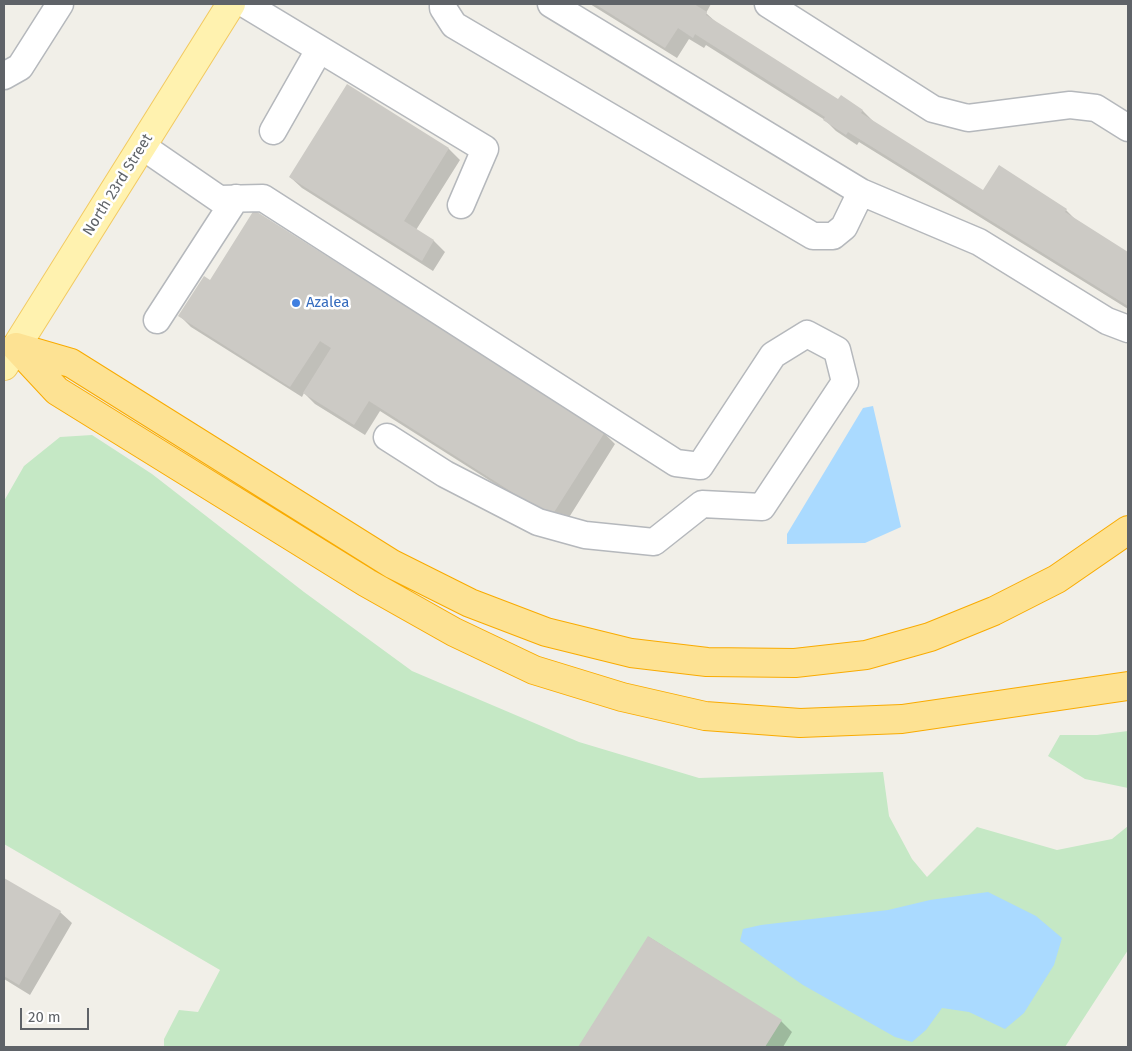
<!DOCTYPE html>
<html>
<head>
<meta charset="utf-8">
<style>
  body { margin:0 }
  #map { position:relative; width:1132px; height:1051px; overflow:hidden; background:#f1efe8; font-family:"Fira Sans",sans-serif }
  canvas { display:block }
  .frame { position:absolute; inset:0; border:5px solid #5f6368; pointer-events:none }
  .scale { position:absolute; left:20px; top:1008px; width:69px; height:22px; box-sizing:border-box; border:2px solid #5f6368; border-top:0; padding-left:6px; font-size:15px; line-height:18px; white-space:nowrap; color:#5f6368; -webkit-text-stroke:4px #fff; paint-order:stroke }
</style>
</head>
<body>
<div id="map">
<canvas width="1132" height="1051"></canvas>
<div class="frame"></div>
<div class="scale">20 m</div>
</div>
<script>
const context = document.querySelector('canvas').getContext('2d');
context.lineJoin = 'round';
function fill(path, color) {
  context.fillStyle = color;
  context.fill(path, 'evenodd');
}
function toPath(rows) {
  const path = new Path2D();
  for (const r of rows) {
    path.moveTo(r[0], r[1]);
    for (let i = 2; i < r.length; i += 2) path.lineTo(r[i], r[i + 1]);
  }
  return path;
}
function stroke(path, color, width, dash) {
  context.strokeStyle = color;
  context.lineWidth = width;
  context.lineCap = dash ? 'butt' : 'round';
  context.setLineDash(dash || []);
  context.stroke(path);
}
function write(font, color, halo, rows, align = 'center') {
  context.font = font + ' "Fira Sans",sans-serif';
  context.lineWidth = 5;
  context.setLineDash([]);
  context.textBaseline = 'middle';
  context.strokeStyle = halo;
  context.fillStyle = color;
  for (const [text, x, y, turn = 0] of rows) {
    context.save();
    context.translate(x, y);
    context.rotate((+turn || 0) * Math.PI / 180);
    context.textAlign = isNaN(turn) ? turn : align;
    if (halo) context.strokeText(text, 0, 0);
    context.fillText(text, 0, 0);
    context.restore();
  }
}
fill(toPath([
  [92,435,152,474,304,592,412,671,579,742,699,778,883,772,889,816,912,859,927,877,977,827,1057,850,1112,839,1128,826,1128,950,1065,1047,164,1047,164,1039,179,1010,198,1012,220,970,4,844,4,501,24,466,60,437],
  [1128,731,1128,788,1085,779,1048,756,1060,735,1097,735]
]), '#c5e8c5');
fill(toPath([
  [873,406,901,527,865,543,787,544,787,534,863,408],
  [988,892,1036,916,1062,938,1054,965,1024,1013,1005,1029,969,1012,942,1008,926,1030,912,1042,895,1037,803,985,740,941,743,929,761,925,888,910,930,900]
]), '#aadaff');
fill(toPath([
  [590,4,711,4,706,13,717,23,838,101,841,97,863,111,874,122,983,192,1066,210,1077,221,1128,253,1128,309,859,142,857,145,836,131,825,120,706,45,704,48,689,39,677,58],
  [348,86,449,149,460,160,416,230,434,241,445,252,433,271,302,188,290,177],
  [204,278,604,433,615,444,563,527,380,411,365,435,315,404,304,393,302,397,191,327,180,316],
  [4,879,60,912,72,923,30,995,4,979],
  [649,937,781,1021,792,1032,783,1047,579,1047]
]), '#0003');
fill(toPath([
  [595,4,694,4,707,12,706,15,838,99,841,95,863,110,861,113,983,190,999,165,1067,209,1065,212,1128,252,1128,306,848,132,846,135,823,120,825,117,695,34,693,38,678,28,665,48],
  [347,84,449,148,404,221,434,240,422,261,289,177],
  [254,210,605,432,551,517,369,401,354,425,303,393,331,348,320,341,290,387,178,316,204,276,210,280],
  [4,878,61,911,19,985,4,976],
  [648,936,782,1020,765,1047,578,1047]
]), '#cccac5');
const minor = toPath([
  [245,4,485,149,461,205],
  [443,4,443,8,454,25,813,236,833,236,844,227,861,192],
  [551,4,861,192,979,242,1107,321,1128,329],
  [768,4,933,109,968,118,1070,105,1096,108,1128,128],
  [4,76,20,67,60,4],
  [273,131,319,50],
  [142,146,219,199,263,198,676,463,700,466,773,355,807,334,837,350,845,382,762,507,702,504,654,542,585,535,538,522,445,474,387,437],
  [157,320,236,198]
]);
const major = toPath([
  [4,366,231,4]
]);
const highway = toPath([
  [16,347,71,363,392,564,470,603,546,632,631,653,707,662,795,663,866,655,930,637,994,611,1057,579,1128,530],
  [16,347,57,391,367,583,454,632,534,670,622,697,705,716,800,723,902,719,1128,686]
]);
stroke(minor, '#b5b8bc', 29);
stroke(major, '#f2c960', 30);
stroke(highway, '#f9ab00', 30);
stroke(minor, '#fff', 26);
stroke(major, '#fff2af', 28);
stroke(highway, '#fde293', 28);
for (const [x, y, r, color] of [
  [296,303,5,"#3f7fe0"]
]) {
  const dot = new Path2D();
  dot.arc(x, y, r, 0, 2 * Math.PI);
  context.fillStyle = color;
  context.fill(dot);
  stroke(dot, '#fff', 2);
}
write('15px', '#5f6368', '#fff', [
  ["North 23rd Street",118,185,-58]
]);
write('15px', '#366cbe', '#fff', [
  ["Azalea",306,303]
], 'left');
</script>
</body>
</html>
